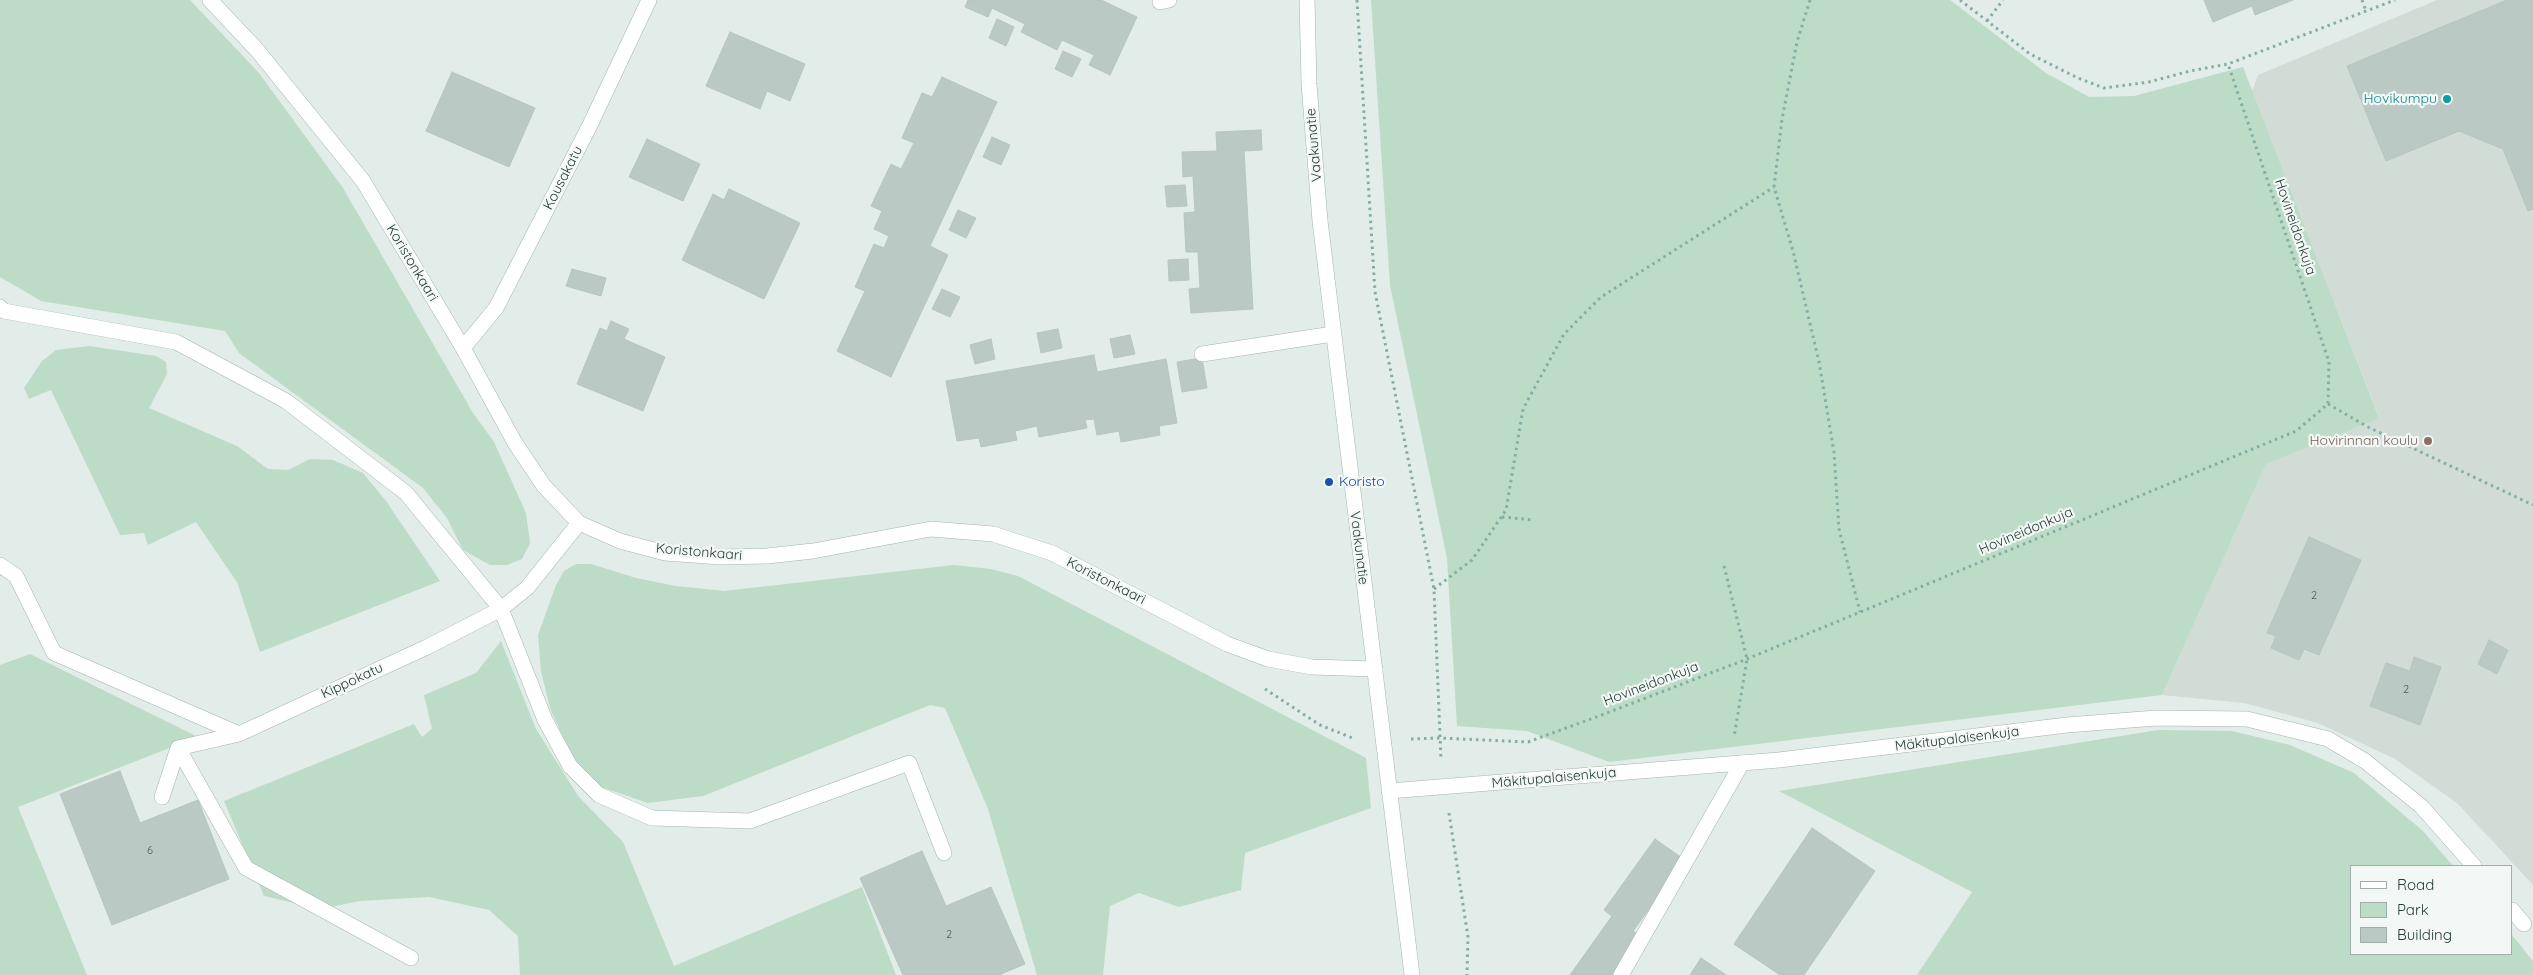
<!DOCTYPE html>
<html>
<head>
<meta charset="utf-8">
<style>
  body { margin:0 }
  #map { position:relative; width:2533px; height:975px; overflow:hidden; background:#e2ece8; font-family:Quicksand,sans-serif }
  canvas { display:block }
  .legend { position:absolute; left:2350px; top:865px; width:162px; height:90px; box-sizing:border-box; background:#f3f8f6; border:1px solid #a0adaa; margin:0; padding:6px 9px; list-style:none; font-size:15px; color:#233c37 }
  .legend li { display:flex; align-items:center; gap:10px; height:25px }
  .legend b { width:25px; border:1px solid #a0adaa }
</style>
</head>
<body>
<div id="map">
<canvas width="2533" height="975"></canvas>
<ul class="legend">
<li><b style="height:6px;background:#fff"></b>Road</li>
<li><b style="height:14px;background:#bcdcc7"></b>Park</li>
<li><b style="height:14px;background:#bbc9c4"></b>Building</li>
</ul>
</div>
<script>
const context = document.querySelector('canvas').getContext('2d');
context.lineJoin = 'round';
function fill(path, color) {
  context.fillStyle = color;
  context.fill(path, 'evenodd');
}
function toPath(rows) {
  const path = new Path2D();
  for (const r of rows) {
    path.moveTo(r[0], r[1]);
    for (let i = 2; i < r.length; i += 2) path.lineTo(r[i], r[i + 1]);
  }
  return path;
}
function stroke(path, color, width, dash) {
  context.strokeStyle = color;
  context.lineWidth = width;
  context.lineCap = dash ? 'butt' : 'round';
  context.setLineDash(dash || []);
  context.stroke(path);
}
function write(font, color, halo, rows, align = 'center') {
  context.font = font + ' Quicksand,sans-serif';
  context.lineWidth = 4.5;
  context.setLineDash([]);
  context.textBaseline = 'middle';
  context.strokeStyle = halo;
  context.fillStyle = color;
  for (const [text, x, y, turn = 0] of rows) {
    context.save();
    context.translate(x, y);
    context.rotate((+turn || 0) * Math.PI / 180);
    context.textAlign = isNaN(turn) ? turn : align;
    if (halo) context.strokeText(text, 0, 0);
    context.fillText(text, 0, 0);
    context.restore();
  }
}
fill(toPath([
  [2437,0,2533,0,2533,885,2458,804,2395,759,2318,723,2244,703,2162,695,2266,464,2379,417,2252,91,2258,75]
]), '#d1dcd7');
fill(toPath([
  [0,0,190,0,259,73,343,188,473,413,494,442,526,513,530,543,522,559,507,565,490,565,463,550,447,518,423,488,239,353,225,331,41,301,0,277],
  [1371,0,1950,0,2046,73,2089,97,2134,96,2243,67,2379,418,2266,464,2162,695,1609,762,1527,731,1457,726,1447,558,1390,285],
  [89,346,156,356,166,362,167,374,149,408,237,446,268,469,288,470,310,459,333,460,363,473,386,501,440,581,260,652,237,582,196,522,148,545,144,533,120,535,51,390,29,399,24,388,42,361,56,350],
  [576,564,591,564,636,578,676,586,724,591,954,565,991,569,1018,576,1366,758,1371,808,1245,853,1241,890,1179,907,1139,893,1110,906,1103,975,1037,975,988,809,945,708,930,705,703,796,648,803,595,785,571,755,550,708,541,671,538,635,556,585,564,571],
  [501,641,536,729,578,796,623,842,674,966,862,887,896,975,520,975,518,936,489,910,429,897,360,901,320,909,264,896,224,801,414,724,422,737,432,729,424,695,476,673],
  [30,654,198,737,18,807,87,975,0,975,0,665],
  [2158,730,2232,731,2290,745,2354,773,2423,831,2453,866,2352,866,2352,954,2512,954,2512,935,2533,961,2533,975,1917,975,1972,892,1779,791]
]), '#bcdcc7');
const building = toPath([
  [968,0,1101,0,1137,17,1110,75,1089,65,1094,55,1062,40,1057,50,1021,32,1025,24,992,8,988,17,965,7,968,0],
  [2204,0,2293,0,2255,15,2252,6,2213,22,2204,0],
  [2507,0,2533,0,2533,209,2528,211,2503,149,2459,131,2386,161,2347,66,2507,0],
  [997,19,1014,27,1006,46,989,38,997,19],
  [730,32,805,64,790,101,767,91,760,109,706,86,730,32],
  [1063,51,1081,59,1072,77,1055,69,1063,51],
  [452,72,535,108,509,167,426,131,452,72],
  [942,77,997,102,930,246,948,255,891,377,837,351,865,291,855,287,874,244,884,248,889,236,874,229,882,211,871,206,891,164,901,169,914,143,902,138,922,93,932,97,942,77],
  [1261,130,1262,150,1244,151,1253,309,1191,313,1189,289,1200,288,1198,252,1186,252,1184,213,1195,212,1193,176,1183,177,1182,152,1217,151,1216,132,1261,130],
  [992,137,1010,145,1001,165,983,157,992,137],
  [647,139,700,164,683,201,629,177,647,139],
  [1185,185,1187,206,1167,207,1165,186,1185,185],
  [729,189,800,223,764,299,682,260,713,194,724,200,729,189],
  [958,210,976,218,966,238,949,230,958,210],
  [1188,259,1189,280,1169,281,1168,260,1188,259],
  [572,269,606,278,601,296,566,286,572,269],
  [942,289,960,297,950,317,932,309,942,289],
  [611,321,629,329,624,339,665,357,643,411,577,384,600,328,607,331,611,321],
  [1058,329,1062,348,1041,353,1037,333,1058,329],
  [1130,335,1135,354,1114,358,1110,339,1130,335],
  [991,339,995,359,975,364,970,345,991,339],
  [1094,355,1097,372,1166,359,1177,423,1159,426,1160,435,1121,442,1119,431,1097,435,1094,419,1085,420,1087,428,1039,437,1037,426,1015,431,1017,440,981,447,979,438,957,441,946,381,1094,355],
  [1202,358,1207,388,1182,392,1177,362,1202,358],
  [2309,537,2361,560,2319,655,2304,649,2299,660,2271,648,2276,636,2267,633,2309,537],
  [2489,640,2508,650,2497,674,2478,664,2489,640],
  [2414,657,2441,667,2420,725,2370,706,2386,663,2410,671,2414,657],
  [120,771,140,823,198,800,229,879,112,925,60,794,120,771],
  [1812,828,1875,871,1804,975,1780,975,1734,944,1812,828],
  [1655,839,1685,860,1633,931,1643,938,1617,975,1570,975,1612,916,1604,910,1655,839],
  [922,851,946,906,991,887,1025,964,999,975,903,975,860,878,922,851],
  [1701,958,1726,975,1690,975,1701,958]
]);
fill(building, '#bbc9c4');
stroke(building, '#b5c5c0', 1);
const lane = toPath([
  [1160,2,1169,0],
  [0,307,4,311,176,342,286,401,406,493,501,609,545,720,570,766,599,795,652,818,750,821,909,763,944,853],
  [1202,354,1333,334],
  [0,565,16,576,54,653,239,734,427,647,501,609,527,588,579,523],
  [178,748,246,868,411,958],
  [162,797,178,748,239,734],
  [1621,975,1742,763]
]);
const street = toPath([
  [210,0,257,50,363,181,463,348,515,443,544,486,579,523,620,541,665,553,721,557,767,556,813,551,931,529,993,534,1052,553,1227,644,1268,659,1312,667,1375,669],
  [463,348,496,308,590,125,649,0],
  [1389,791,1779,760,2067,725,2156,718,2247,719,2328,739,2365,761,2421,806,2474,866],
  [2512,910,2524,924]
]);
const secondary = toPath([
  [1307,0,1309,84,1320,221,1412,975]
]);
stroke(lane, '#a5b4af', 16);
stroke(street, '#a5b4af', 16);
stroke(secondary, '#a1b7b1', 16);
stroke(toPath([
  [1357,0,1375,292,1434,589,1441,760],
  [1810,0,1797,42,1782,119,1774,187,1793,251,1819,362,1834,452,1839,529,1860,612],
  [1960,0,2030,54,2078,78,2104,88,2149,82,2190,71,2228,64,2395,0],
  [2362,0,2366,11],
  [1987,21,2003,0],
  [2328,404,2368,427,2533,505],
  [1502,517,1534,520],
  [1724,566,1747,659,1734,737],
  [1434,589,1472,560,1506,510,1523,409,1564,334,1601,297,1774,187],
  [1265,689,1320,725,1355,739],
  [1411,739,1439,738,1528,742,1599,716,1747,659,2296,431,2328,404,2329,362,2228,64],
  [1449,813,1468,937,1467,975]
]), '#84aea4', 3, [2.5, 4]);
stroke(lane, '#fff', 15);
stroke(street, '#fff', 15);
stroke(secondary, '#fff', 15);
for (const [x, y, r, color] of [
  [2447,99,5,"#0f9aa8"],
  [2428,441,5,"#8d6e63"],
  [1329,482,5,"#1a4fb4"]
]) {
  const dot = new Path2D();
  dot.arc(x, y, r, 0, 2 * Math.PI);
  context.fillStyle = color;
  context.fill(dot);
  stroke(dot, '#f3f8f6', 2);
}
write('11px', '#495f5a', null, [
  ["2",2314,596],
  ["2",2406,690],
  ["6",150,851],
  ["2",949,935]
]);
write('14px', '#0d838f', '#f3f8f6', [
  ["Hovikumpu",2437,99]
], 'right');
write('14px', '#233c37', '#f3f8f6', [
  ["Vaakunatie",1314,145,-95],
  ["Kousakatu",563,178,-63],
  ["Hovineidonkuja",2295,227,71],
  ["Koristonkaari",412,263,59],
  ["Hovineidonkuja",2026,531,-23],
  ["Vaakunatie",1359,548,83],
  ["Koristonkaari",699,552,5],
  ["Koristonkaari",1106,581,27],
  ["Kippokatu",352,681,-25],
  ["Hovineidonkuja",1651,684,-21],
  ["Mäkitupalaisenkuja",1957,739,-7],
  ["Mäkitupalaisenkuja",1554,778,-5]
]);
write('14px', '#785e54', '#f3f8f6', [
  ["Hovirinnan koulu",2418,441]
], 'right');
write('14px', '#164399', '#f3f8f6', [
  ["Koristo",1339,482]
], 'left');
</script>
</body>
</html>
